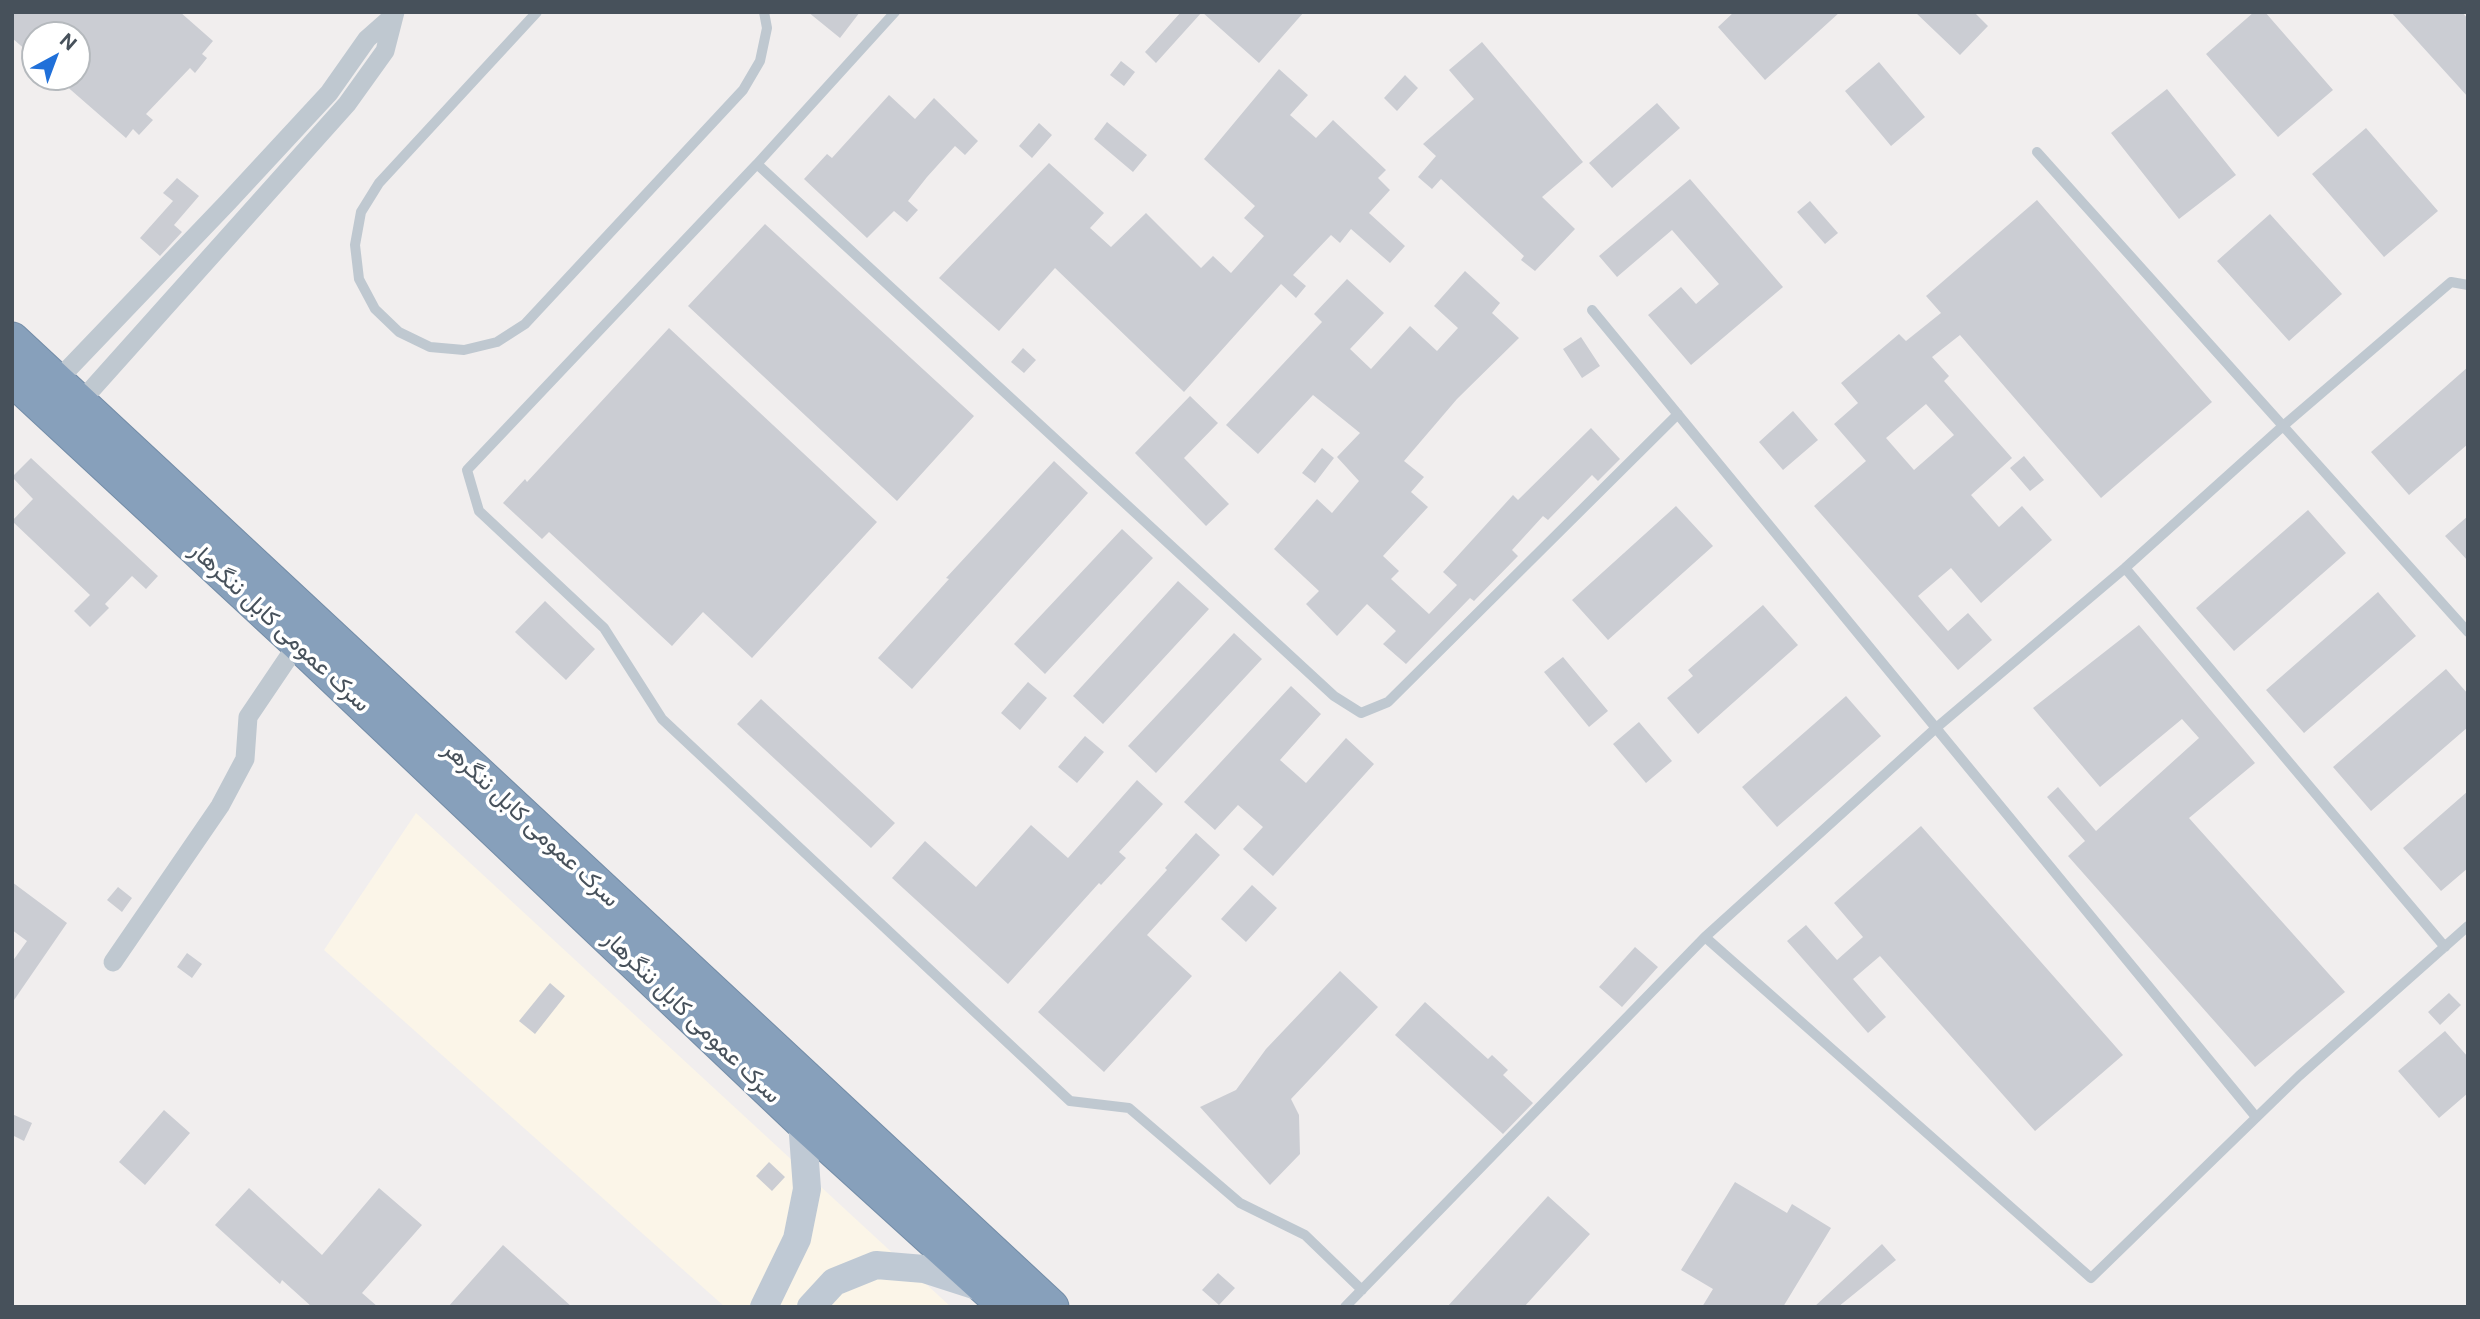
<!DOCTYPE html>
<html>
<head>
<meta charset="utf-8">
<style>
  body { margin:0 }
  #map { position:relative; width:2480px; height:1319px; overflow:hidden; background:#f1eeee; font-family:"Public Sans",sans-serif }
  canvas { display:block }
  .frame { position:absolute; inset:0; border:14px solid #47515b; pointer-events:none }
  .north { position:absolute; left:21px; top:21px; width:70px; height:70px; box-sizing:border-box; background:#fff; border:2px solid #b5b9bd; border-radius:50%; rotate:41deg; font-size:19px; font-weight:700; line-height:28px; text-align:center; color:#47515b }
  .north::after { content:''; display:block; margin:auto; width:24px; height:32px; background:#2070d9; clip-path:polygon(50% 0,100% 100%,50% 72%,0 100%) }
</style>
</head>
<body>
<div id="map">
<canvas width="2480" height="1319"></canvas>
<div class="frame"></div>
<div class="north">N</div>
</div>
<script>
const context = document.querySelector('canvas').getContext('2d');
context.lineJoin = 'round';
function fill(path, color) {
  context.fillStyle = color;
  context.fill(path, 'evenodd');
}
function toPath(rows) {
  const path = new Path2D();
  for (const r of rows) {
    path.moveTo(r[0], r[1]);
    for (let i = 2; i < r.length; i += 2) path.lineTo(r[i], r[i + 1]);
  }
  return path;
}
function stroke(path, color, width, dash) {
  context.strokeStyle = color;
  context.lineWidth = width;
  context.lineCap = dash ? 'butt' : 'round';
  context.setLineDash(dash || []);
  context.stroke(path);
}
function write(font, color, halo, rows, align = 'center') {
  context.font = font + ' "Public Sans",Vazirmatn,sans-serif';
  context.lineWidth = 7;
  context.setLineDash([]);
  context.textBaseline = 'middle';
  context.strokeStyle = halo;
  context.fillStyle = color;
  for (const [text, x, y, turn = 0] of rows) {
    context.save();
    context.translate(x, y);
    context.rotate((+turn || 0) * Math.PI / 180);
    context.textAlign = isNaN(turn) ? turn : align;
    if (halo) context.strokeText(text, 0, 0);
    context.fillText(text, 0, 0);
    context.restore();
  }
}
fill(toPath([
  [416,813,951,1307,725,1307,324,950]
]), '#fbf5e8');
fill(toPath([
  [12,12,180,12,213,41,202,54,207,58,195,73,190,68,146,114,153,120,139,135,133,129,126,138,56,77,77,77,77,35,35,35,35,58,12,38],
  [808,12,860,12,840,38],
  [1181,12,1202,12,1156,63,1145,52],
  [1202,12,1304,12,1259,63],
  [1734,12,1840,12,1765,80,1718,27],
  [1915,12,1974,12,1988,26,1960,55],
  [2254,12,2265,12,2333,90,2278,137,2206,54],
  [2391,12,2462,12,2468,19,2468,97],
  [1482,42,1583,162,1542,197,1575,229,1535,271,1521,260,1524,256,1441,179,1432,189,1418,177,1436,156,1423,144,1474,99,1449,70],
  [1121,61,1135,72,1124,86,1110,75],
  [1879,62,1925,117,1891,146,1845,91],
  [1279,69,1308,95,1290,115,1316,138,1333,120,1386,170,1378,178,1390,190,1369,213,1405,246,1390,263,1351,229,1340,243,1331,235,1293,275,1306,286,1296,298,1281,284,1184,392,1055,268,999,331,939,278,1049,163,1104,213,1090,228,1111,247,1146,213,1201,268,1213,256,1231,273,1264,236,1244,218,1255,206,1204,159],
  [1405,75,1418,88,1397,111,1384,98],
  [2167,89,2236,175,2179,219,2111,133],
  [889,95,915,119,934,98,978,141,965,155,955,146,927,177,908,201,918,210,907,222,894,211,867,238,804,179,827,154,832,158],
  [1657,103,1680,128,1612,188,1589,163],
  [1107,122,1147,155,1133,172,1094,139],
  [1039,123,1052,135,1032,158,1019,146],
  [2366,128,2438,211,2384,257,2312,174],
  [177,178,199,196,174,225,182,232,160,256,140,238,173,201,163,193],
  [1690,179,1783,287,1691,365,1648,315,1681,287,1696,304,1719,284,1672,230,1617,277,1599,256],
  [2037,200,2212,402,2101,498,1960,335,1932,357,1949,376,1944,381,2012,458,1971,495,1999,527,2022,506,2052,540,1981,603,1951,568,1918,596,1948,631,1968,613,1992,640,1958,670,1814,506,1866,461,1834,424,1858,403,1841,383,1899,334,1906,341,1941,313,1926,296],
  [1926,404,1954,435,1914,470,1886,438],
  [1810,201,1838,233,1825,244,1797,212],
  [2270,214,2342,294,2289,341,2217,261],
  [765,224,974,416,897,501,688,306],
  [1465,271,1500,303,1492,313,1519,338,1457,399,1404,461,1424,477,1411,492,1428,507,1383,556,1399,571,1391,579,1429,614,1457,585,1443,572,1513,495,1518,500,1591,428,1620,459,1598,481,1592,475,1548,520,1543,516,1512,550,1518,556,1474,601,1470,598,1406,664,1383,644,1396,631,1367,604,1337,636,1306,604,1319,591,1274,549,1317,499,1332,513,1359,481,1337,457,1360,433,1313,395,1258,454,1226,425,1322,322,1314,314,1347,279,1384,313,1350,349,1371,369,1410,326,1437,351,1458,328,1434,306],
  [669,328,877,522,752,658,703,612,672,646,549,532,542,539,503,503,525,479,527,482],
  [1581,337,1600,366,1582,378,1563,349],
  [1023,348,1036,360,1024,373,1011,362],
  [2468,367,2468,444,2409,495,2371,452],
  [1190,396,1218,423,1184,458,1229,504,1206,526,1135,453],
  [1793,411,1818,440,1783,470,1759,442],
  [1322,448,1334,458,1315,483,1302,473],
  [2024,456,2044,480,2030,491,2010,468],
  [31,458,158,576,146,589,132,576,105,604,109,608,90,627,74,611,90,595,12,521,33,499,12,477],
  [1054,461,1088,493,912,689,878,658,949,579,946,578],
  [1676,506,1713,546,1608,640,1572,600],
  [2308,510,2346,553,2234,651,2196,608],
  [2468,516,2468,561,2445,536],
  [1122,529,1153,558,1045,674,1014,644],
  [1178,581,1209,609,1103,724,1073,696],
  [2378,592,2416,636,2304,733,2266,690],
  [545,601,595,649,566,680,515,632],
  [1763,605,1798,645,1698,734,1667,698,1693,676,1688,670],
  [2139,625,2255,763,2189,818,2345,992,2255,1067,2068,856,2085,841,2047,797,2058,787,2096,831,2199,738,2182,719,2100,787,2033,708],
  [1234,633,1262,659,1156,773,1128,746],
  [1563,657,1608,711,1589,727,1544,672],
  [2446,669,2468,694,2468,727,2371,811,2333,767],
  [1028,682,1047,698,1020,730,1001,713],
  [1291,686,1321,714,1280,760,1306,783,1346,738,1374,764,1273,876,1243,849,1263,827,1238,805,1215,830,1184,802],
  [1846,696,1881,736,1777,827,1742,787],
  [761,699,895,823,871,848,737,724],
  [1639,722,1672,761,1646,783,1613,744],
  [1085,736,1104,752,1077,783,1058,767],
  [1137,780,1163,804,1119,852,1126,858,1101,885,1099,883,1008,984,892,878,925,841,976,887,1031,825,1068,858],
  [2468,791,2468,868,2441,891,2403,848],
  [1921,826,2123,1055,2035,1131,1880,956,1853,979,1886,1017,1868,1033,1787,941,1806,925,1837,960,1863,937,1834,903],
  [1196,833,1220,855,1147,935,1192,976,1104,1072,1038,1012,1167,870,1165,868],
  [12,882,67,923,12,1003,12,962,27,941,12,930],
  [1252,885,1277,908,1246,942,1221,919],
  [118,887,132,898,122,912,107,900],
  [1635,947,1658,967,1622,1007,1599,987],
  [187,953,202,964,192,978,177,967],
  [1340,971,1378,1007,1291,1099,1299,1115,1300,1154,1270,1185,1200,1107,1236,1090,1266,1049],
  [550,983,565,996,535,1034,519,1021],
  [2449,993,2461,1005,2440,1025,2428,1012],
  [1425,1002,1488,1059,1492,1055,1508,1070,1503,1075,1533,1103,1503,1134,1395,1035],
  [2445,1031,2468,1057,2468,1093,2439,1118,2398,1071],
  [164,1110,190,1133,145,1185,119,1162],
  [12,1114,32,1123,24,1141,12,1135],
  [769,1162,785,1177,772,1191,756,1176],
  [1735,1182,1787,1213,1792,1204,1831,1228,1783,1307,1702,1307,1713,1289,1681,1270],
  [249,1188,322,1255,379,1188,422,1225,362,1293,378,1307,312,1307,282,1280,280,1284,215,1225],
  [1548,1196,1590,1234,1524,1307,1447,1307],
  [1882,1244,1896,1260,1838,1307,1814,1307],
  [503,1245,572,1307,448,1307],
  [1218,1273,1235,1288,1219,1305,1202,1290]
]), '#cbcdd3');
const highway = toPath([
  [12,340,1051,1307],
  [12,378,298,643,802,1121,1007,1307]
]);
stroke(highway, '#738ca7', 37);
stroke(toPath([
  [537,12,379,183,361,212,355,245,359,279,375,309,399,332,430,347,464,350,497,342,525,324,743,90,760,61,767,28,764,12],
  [895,12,757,164,1334,696,1361,713,1388,702,1678,414],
  [2037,152,2468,632],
  [757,164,467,470,479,511,604,628,662,719,1070,1101,1129,1108,1240,1203,1305,1235,1362,1290],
  [1592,310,2256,1117],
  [2125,568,2445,947],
  [1705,937,2091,1278,2299,1076,2468,926],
  [1345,1307,1705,937,1936,728,2125,568,2283,426,2451,282,2468,285]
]), '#bfc8d0', 10);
stroke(toPath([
  [50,388,228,202,329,93,367,39,393,16],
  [75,408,347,104,385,51,395,12],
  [113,962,220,806,245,759,248,717,298,643]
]), '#bfc8d0', 19);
stroke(toPath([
  [764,1307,797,1239,807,1189,802,1121],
  [811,1307,834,1282,876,1265,924,1269,983,1288]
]), '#bfc9d4', 28);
stroke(highway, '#87a0bb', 35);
write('24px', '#47515b', '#fff', [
  ["سرک عمومی کابل ننگرهار",280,627,43],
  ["سرک عمومی کابل ننگرهر",531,824,43],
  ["سرک عمومی کابل ننگرهار",692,1017,44]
]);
</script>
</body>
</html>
